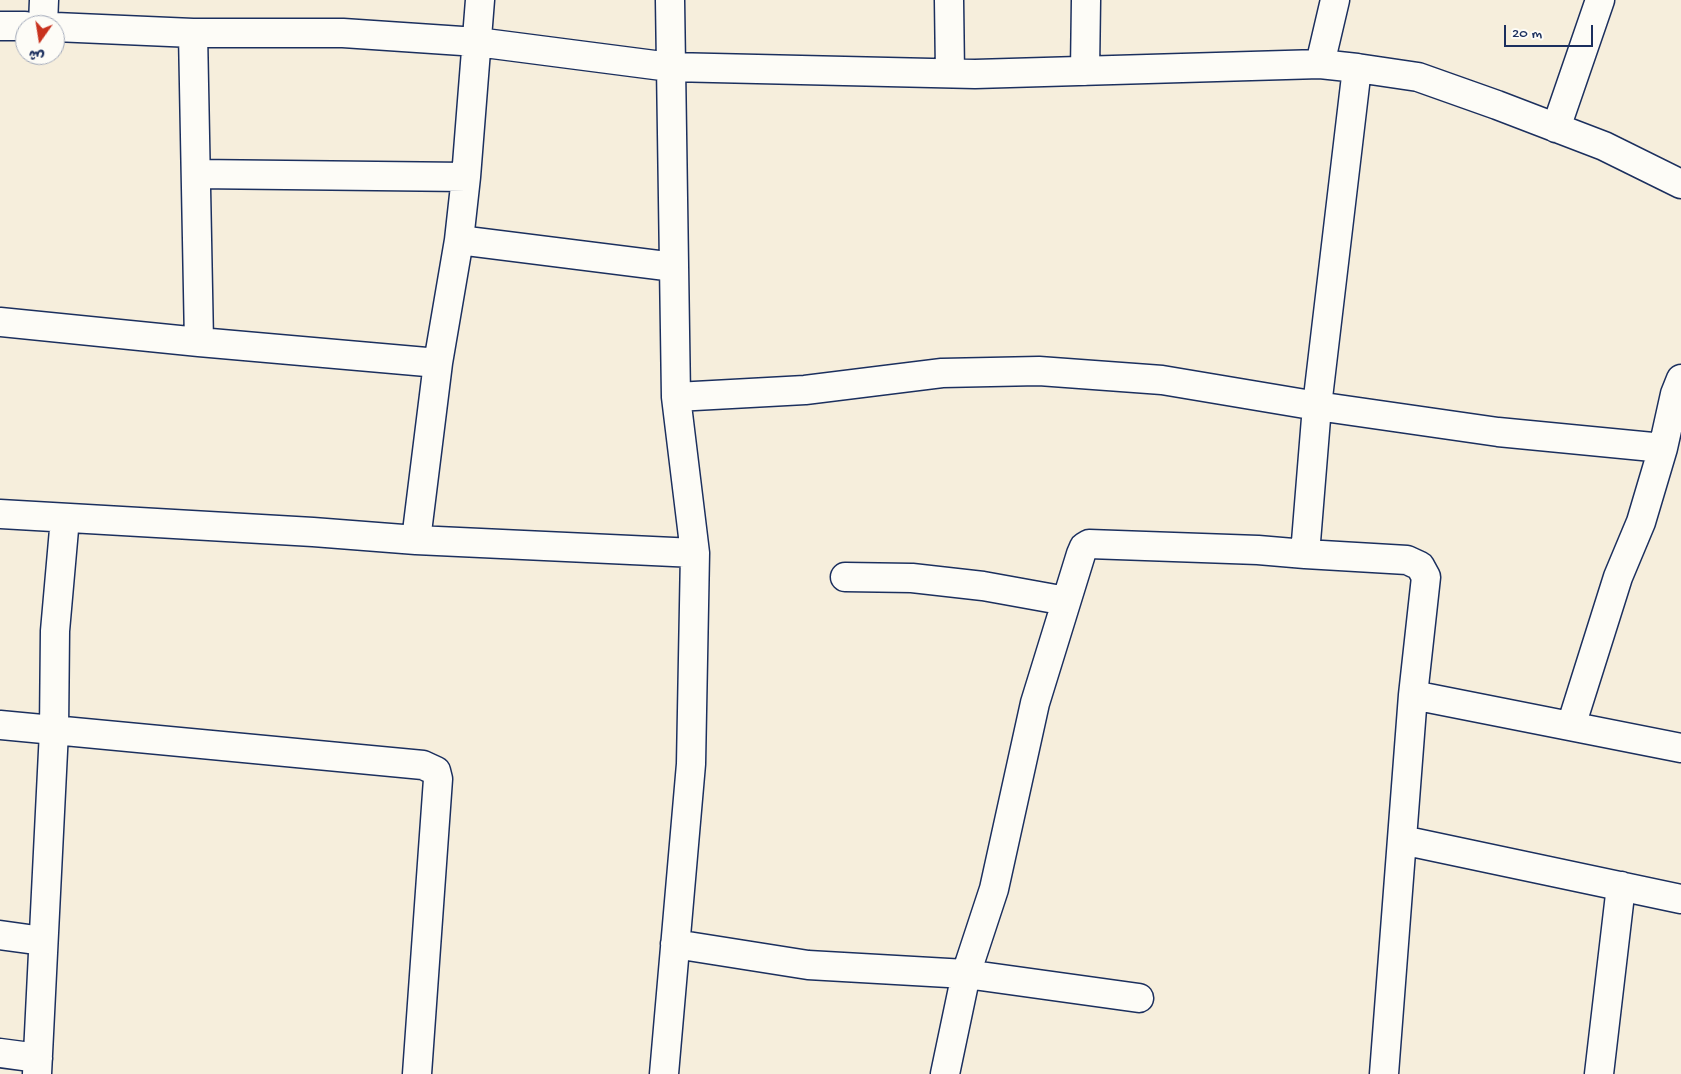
<!DOCTYPE html>
<html>
<head>
<meta charset="utf-8">
<style>
  body { margin:0 }
  #map { position:relative; width:1681px; height:1074px; overflow:hidden; background:#f6eedc; font-family:"Gochi Hand","Playpen Sans Arabic",sans-serif }
  canvas { display:block }
  .north { position:absolute; left:15px; top:15px; width:50px; height:50px; box-sizing:border-box; background:#fdfcf7; border:1px solid #a3aaba; border-radius:50%; rotate:193deg; font-size:14px; font-weight:700; line-height:20px; text-align:center; color:#1b2f5e }
  .north::after { content:''; display:block; margin:auto; width:18px; height:22px; background:#c8321e; clip-path:polygon(50% 0,100% 100%,50% 72%,0 100%) }
  .scale { position:absolute; left:1504px; top:25px; width:89px; height:22px; box-sizing:border-box; border:2px solid #1b2f5e; border-top:0; padding-left:6px; font-size:15px; line-height:18px; white-space:nowrap; color:#1b2f5e; -webkit-text-stroke:4px #fdfcf7; paint-order:stroke }
</style>
</head>
<body>
<div id="map">
<canvas width="1681" height="1074"></canvas>
<div class="north">ش</div>
<div class="scale">20 m</div>
</div>
<script>
const context = document.querySelector('canvas').getContext('2d');
context.lineJoin = 'round';
function toPath(rows) {
  const path = new Path2D();
  for (const r of rows) {
    path.moveTo(r[0], r[1]);
    for (let i = 2; i < r.length; i += 2) path.lineTo(r[i], r[i + 1]);
  }
  return path;
}
function stroke(path, color, width, dash) {
  context.strokeStyle = color;
  context.lineWidth = width;
  context.lineCap = dash ? 'butt' : 'round';
  context.setLineDash(dash || []);
  context.stroke(path);
}
const minor = toPath([
  [949,0,950,73],
  [43,25,44,0],
  [0,26,25,26],
  [55,27,193,33,343,33,477,42,670,67,975,74,1320,64,1357,68,1418,77,1497,105,1604,146,1681,184],
  [193,33,199,342],
  [1320,64,1335,0],
  [1085,71,1086,0],
  [1556,128,1600,0],
  [196,174,466,177],
  [459,240,674,267],
  [0,322,199,342,438,363],
  [676,397,805,390,942,373,1039,371,1162,380,1317,406,1498,432,1663,448,1675,394,1681,379],
  [0,514,313,532,416,540,695,553],
  [416,540,438,363,459,240,466,177,480,0],
  [1305,554,1317,406,1357,68],
  [845,577,912,578,983,586,1066,601],
  [1413,695,1681,748],
  [0,725,423,765,436,771,438,779,417,1074],
  [1571,726,1618,577,1641,522,1663,448],
  [1402,840,1681,899],
  [0,935,43,941],
  [675,944,808,965,966,974,1139,998],
  [0,1053,38,1058],
  [37,1074,54,731,55,631,65,518],
  [664,1074,691,764,695,553,676,397,670,0],
  [945,1074,966,974,994,889,1035,703,1081,554,1084,547,1089,544,1258,550,1305,554,1407,560,1420,566,1426,577,1413,695,1384,1074],
  [1599,1074,1621,886]
]);
stroke(minor, '#1b2f5e', 31);
stroke(minor, '#fdfcf7', 28);
</script>
</body>
</html>
